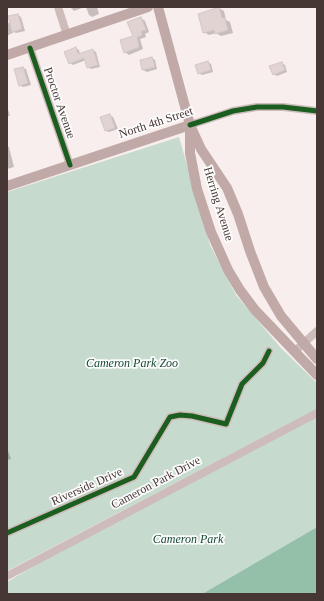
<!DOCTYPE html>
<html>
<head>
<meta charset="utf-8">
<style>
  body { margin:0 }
  #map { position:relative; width:324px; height:601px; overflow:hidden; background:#f8eeed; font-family:Georgia,serif }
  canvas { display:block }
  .frame { position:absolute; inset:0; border:8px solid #463634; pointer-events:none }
</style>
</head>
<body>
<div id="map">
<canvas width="324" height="601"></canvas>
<div class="frame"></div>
</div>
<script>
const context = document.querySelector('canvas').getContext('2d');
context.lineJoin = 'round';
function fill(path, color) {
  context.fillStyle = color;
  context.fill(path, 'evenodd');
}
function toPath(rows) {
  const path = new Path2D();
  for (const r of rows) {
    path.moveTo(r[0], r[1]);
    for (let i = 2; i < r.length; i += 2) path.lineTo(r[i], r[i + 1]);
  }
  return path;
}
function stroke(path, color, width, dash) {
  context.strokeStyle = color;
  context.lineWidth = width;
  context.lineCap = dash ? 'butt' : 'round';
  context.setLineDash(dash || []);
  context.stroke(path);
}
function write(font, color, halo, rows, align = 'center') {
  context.font = font + ' Georgia,serif';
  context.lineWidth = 3.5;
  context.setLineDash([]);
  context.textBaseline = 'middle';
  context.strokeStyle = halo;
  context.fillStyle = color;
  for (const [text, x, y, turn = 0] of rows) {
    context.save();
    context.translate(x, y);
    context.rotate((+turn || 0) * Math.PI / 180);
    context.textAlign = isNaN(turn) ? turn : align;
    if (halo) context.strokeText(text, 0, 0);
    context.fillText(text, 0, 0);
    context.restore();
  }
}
fill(toPath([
  [179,137,210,245,236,295,281,348,317,383,317,409,7,571,7,192],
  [317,413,317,527,202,594,7,594,7,582,105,524]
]), '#c6dbcd');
fill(toPath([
  [317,527,317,594,202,594]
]), '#94bfa8');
fill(toPath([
  [70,7,82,7,82,8,74,11],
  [86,7,97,7,99,14,92,17,89,15],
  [219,8,224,11,226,20,230,22,233,33,221,36,216,33,209,35,204,32],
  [18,15,21,17,25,31,16,33,14,32,7,36,7,24,10,22,9,17],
  [141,18,145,21,149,32,145,34,146,37,140,39,143,49,129,55,125,52,134,37],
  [76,48,79,50,80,54,93,50,96,52,100,67,91,69,88,67,86,60,73,65,70,63],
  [152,58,155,60,157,69,147,72,143,70,141,61],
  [208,62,211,64,213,72,202,75,198,73],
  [282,63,285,65,287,72,277,76,274,74],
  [23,68,26,69,31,85,23,87,20,85],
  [7,106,10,116,7,116],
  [109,115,113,117,118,129,109,132,106,131,101,118],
  [7,146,9,147,14,167,7,169],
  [7,448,11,459,7,460]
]), '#0003');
const building = toPath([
  [219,7,222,18,225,18,228,30,215,34,214,30,203,33,198,14,219,7],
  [18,14,22,29,12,32,8,16,18,14],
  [141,17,146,30,141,31,142,35,137,37,139,47,124,53,120,40,133,36,127,22,141,17],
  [76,47,78,54,93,49,98,65,87,68,84,58,69,64,64,52,76,47],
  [152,57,155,67,142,70,140,60,152,57],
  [208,61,211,70,198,74,195,65,208,61],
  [282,62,285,70,273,75,269,66,282,62],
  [23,67,28,83,19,86,14,69,23,67],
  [110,114,115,128,105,131,100,117,110,114]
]);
fill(building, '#e0d3d2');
stroke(building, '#d4c8c6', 1);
stroke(toPath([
  [58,7,67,35],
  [30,48,70,165],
  [190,125,233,111,257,107,283,107,317,111],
  [294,352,317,331],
  [7,533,134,477,170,417,180,415,192,416,226,424,242,384,263,363,269,351],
  [7,576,317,413]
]), '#cebcba', 8);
stroke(toPath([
  [158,7,190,125,201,149,227,188,238,214,250,251,264,287,281,316,317,359],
  [7,55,148,7],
  [190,127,190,153,197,189,211,232,228,270,240,290,255,310,317,375],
  [7,186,190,125]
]), '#c0a9a7', 10);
stroke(toPath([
  [30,48,70,165],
  [190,125,233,111,257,107,283,107,317,111],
  [7,533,134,477,170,417,180,415,192,416,226,424,242,384,263,363,269,351]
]), '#1b5e20', 5);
write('12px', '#463634', '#fcfcfc', [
  ["Proctor Avenue",59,103,71],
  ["North 4th Street",156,123,-18],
  ["Herring Avenue",218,204,73],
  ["Cameron Park Drive",156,483,-28],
  ["Riverside Drive",87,487,-24]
]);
write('italic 12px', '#134933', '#fcfcfc', [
  ["Cameron Park Zoo",132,364],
  ["Cameron Park",188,540]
]);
</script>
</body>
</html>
